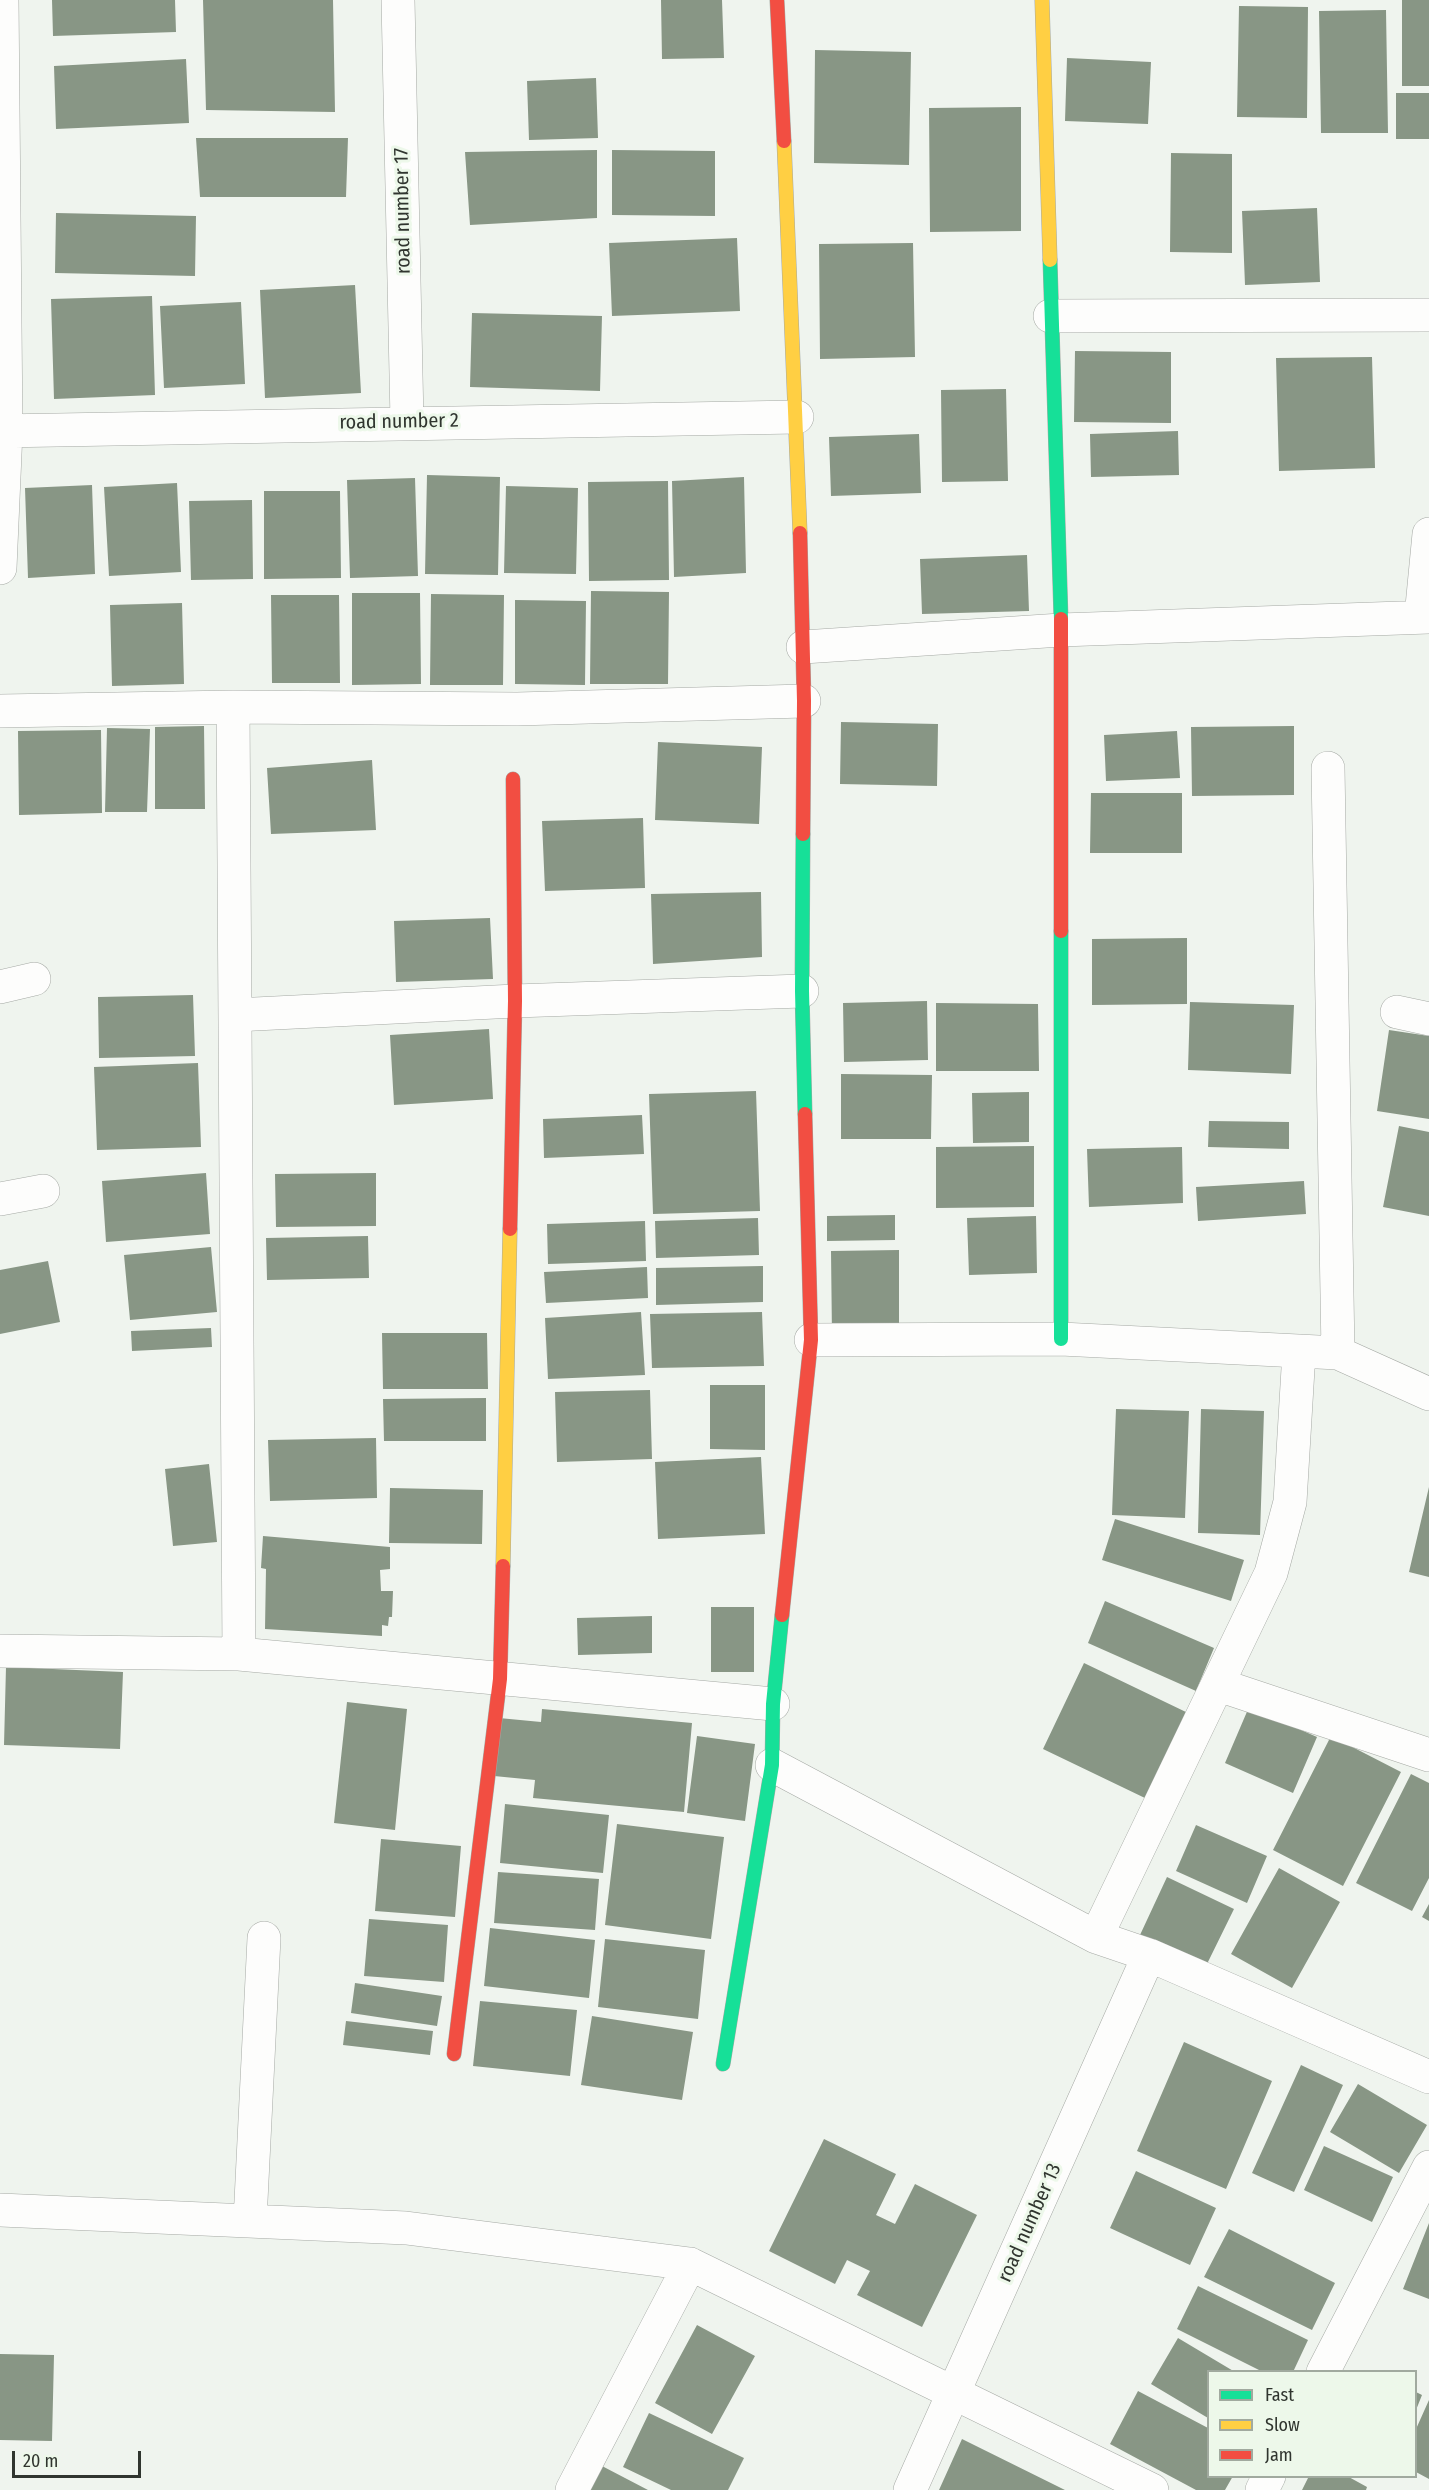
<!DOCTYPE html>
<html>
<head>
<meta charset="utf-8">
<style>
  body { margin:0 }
  #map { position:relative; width:1429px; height:2490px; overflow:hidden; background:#eff4ee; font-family:"Fira Sans Condensed",sans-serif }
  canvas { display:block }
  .legend { position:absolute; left:1207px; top:2370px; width:210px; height:108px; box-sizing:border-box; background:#edf8ea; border:2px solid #a1aa9f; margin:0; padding:8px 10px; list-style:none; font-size:18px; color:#30352f }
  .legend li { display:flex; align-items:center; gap:12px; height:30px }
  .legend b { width:30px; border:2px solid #a1aa9f }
  .scale { position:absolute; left:12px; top:2451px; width:129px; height:27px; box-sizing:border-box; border:3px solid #30352f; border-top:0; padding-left:8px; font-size:18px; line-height:21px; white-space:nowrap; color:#30352f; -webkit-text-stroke:4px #edf8ea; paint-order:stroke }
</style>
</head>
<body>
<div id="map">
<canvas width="1429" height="2490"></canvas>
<ul class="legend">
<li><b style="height:8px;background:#16e098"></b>Fast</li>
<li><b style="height:8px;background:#ffcf43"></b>Slow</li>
<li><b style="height:8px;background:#f24e42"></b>Jam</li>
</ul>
<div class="scale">20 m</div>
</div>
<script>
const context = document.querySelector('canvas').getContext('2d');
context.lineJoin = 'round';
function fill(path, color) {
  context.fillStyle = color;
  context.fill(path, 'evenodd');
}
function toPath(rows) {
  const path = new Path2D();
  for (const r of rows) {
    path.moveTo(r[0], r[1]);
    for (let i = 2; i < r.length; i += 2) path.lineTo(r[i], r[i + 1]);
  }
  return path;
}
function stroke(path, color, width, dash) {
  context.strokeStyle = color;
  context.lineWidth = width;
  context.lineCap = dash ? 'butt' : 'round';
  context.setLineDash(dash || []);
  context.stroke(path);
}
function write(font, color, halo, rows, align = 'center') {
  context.font = font + ' "Fira Sans Condensed",sans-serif';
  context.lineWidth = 6;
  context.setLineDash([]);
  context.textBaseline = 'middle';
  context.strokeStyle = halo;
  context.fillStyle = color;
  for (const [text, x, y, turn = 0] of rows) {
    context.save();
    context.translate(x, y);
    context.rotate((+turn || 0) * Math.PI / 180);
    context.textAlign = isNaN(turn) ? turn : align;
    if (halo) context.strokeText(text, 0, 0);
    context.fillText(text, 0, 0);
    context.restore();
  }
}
fill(toPath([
  [52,0,175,0,176,32,53,36],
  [203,0,333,0,335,112,206,110],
  [661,0,722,0,724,58,662,59],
  [1402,0,1429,0,1429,86,1402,86],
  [1239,6,1308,7,1307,118,1237,117],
  [1386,10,1388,133,1321,133,1319,11],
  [815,50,911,52,909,165,814,163],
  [1067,58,1151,62,1148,124,1065,121],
  [186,59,189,123,56,129,54,66],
  [596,78,598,138,529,140,527,81],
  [1396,93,1429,93,1429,139,1396,139],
  [1021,107,1021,231,930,232,929,108],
  [196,138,348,138,346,197,200,197],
  [597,150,597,218,470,225,465,152],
  [612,150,715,151,715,216,612,215],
  [1171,153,1232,154,1232,253,1170,252],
  [1317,208,1320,282,1245,285,1242,211],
  [56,213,196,216,195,276,55,273],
  [737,238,740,311,612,316,609,243],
  [913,243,915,357,820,359,819,244],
  [355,285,361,393,265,398,260,290],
  [152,296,155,395,54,399,51,299],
  [241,302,245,384,164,388,160,306],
  [472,313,602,316,600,391,470,387],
  [1075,351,1171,352,1171,423,1074,422],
  [1372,357,1375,468,1279,471,1276,358],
  [1006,389,1008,481,942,482,941,390],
  [1178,431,1179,475,1091,477,1090,434],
  [919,434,921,493,831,496,829,437],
  [427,475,500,477,498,575,425,574],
  [744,477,746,573,674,577,672,481],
  [415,478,418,576,350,578,347,480],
  [668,481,669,580,589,581,588,482],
  [177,483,181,572,109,576,104,487],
  [92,485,95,574,28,578,25,488],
  [506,486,578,488,576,574,504,573],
  [264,491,340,491,341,578,264,579],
  [252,500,253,579,191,580,189,501],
  [1027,555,1029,611,922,614,920,559],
  [591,591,669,592,668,684,590,684],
  [352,593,420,593,421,684,352,685],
  [431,594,504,595,503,685,430,685],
  [271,595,339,595,340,683,272,683],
  [515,600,586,601,585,685,515,684],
  [182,603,184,684,112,686,110,605],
  [841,722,938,724,937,786,840,784],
  [204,726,205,809,155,809,155,727],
  [1294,726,1294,795,1192,796,1191,727],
  [107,728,150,729,147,812,105,812],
  [101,730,102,813,19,815,18,731],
  [1177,731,1180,778,1106,781,1104,735],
  [658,742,762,747,759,824,655,820],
  [372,760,376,830,271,834,267,768],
  [1091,793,1182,793,1182,853,1090,853],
  [643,818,645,888,545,891,542,821],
  [761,892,762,957,653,964,651,894],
  [490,918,493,979,396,982,394,921],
  [1187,938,1187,1004,1092,1005,1092,939],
  [193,995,195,1056,99,1058,98,997],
  [927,1001,928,1060,844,1062,843,1003],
  [1190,1002,1294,1005,1291,1074,1188,1070],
  [936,1003,1038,1004,1039,1071,936,1071],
  [489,1029,493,1099,394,1105,390,1035],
  [1389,1030,1429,1036,1429,1119,1377,1111],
  [198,1063,201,1147,97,1150,94,1067],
  [841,1074,932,1075,931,1139,841,1139],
  [756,1091,760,1211,653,1214,649,1094],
  [1029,1092,1029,1142,973,1143,972,1093],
  [642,1115,644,1154,544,1158,543,1119],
  [1209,1121,1289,1122,1289,1149,1208,1147],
  [1399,1126,1429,1132,1429,1216,1383,1207],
  [1034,1146,1034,1207,936,1208,936,1147],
  [1182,1147,1183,1203,1089,1207,1087,1149],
  [206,1173,210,1234,106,1242,102,1181],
  [376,1173,376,1226,276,1227,275,1174],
  [1304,1181,1306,1214,1198,1221,1196,1187],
  [895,1215,895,1240,827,1241,827,1216],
  [1036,1216,1037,1273,969,1275,967,1218],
  [758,1218,759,1255,656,1258,655,1221],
  [645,1221,646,1261,548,1264,547,1224],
  [368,1236,369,1278,267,1280,266,1238],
  [211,1247,217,1312,130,1320,124,1255],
  [899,1250,899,1336,832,1337,831,1251],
  [48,1261,60,1322,0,1334,0,1270],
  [763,1266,763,1302,656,1305,656,1268],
  [647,1267,648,1298,546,1303,544,1272],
  [641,1312,645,1375,548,1379,545,1318],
  [762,1312,764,1366,652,1368,650,1314],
  [211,1328,212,1347,132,1351,131,1331],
  [382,1333,487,1333,488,1389,383,1389],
  [710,1385,765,1385,765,1450,710,1449],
  [650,1390,652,1459,557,1462,555,1392],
  [486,1398,486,1441,384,1441,383,1399],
  [1116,1409,1189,1411,1185,1518,1112,1515],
  [1201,1409,1264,1411,1260,1535,1198,1533],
  [376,1438,377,1498,270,1501,268,1440],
  [761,1457,765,1534,658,1539,655,1462],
  [209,1464,217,1542,173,1546,165,1469],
  [1429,1487,1429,1577,1409,1572],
  [390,1488,483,1490,482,1544,389,1543],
  [1115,1519,1244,1560,1231,1601,1102,1560],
  [263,1536,390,1547,390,1569,380,1570,381,1591,393,1591,392,1617,389,1617,388,1626,382,1625,382,1636,265,1629,266,1569,261,1568],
  [1105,1601,1214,1648,1196,1691,1088,1643],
  [711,1607,754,1607,754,1672,711,1672],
  [652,1616,652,1653,578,1655,577,1618],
  [1084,1663,1188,1713,1147,1799,1043,1749],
  [6,1667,123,1672,120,1749,4,1745],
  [347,1702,407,1709,395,1830,334,1823],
  [1249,1707,1317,1737,1293,1793,1225,1763],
  [542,1709,692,1723,684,1812,533,1798,535,1780,494,1776,499,1718,541,1722],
  [697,1736,755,1744,745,1821,687,1813],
  [1331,1736,1401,1772,1343,1886,1273,1850],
  [1411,1774,1429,1783,1429,1878,1412,1911,1356,1883],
  [505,1804,609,1815,603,1873,500,1863],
  [617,1824,724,1837,711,1939,605,1925],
  [1196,1825,1267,1856,1247,1903,1176,1871],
  [381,1839,461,1846,455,1917,375,1911],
  [1279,1868,1340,1902,1292,1988,1231,1954],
  [498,1872,599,1879,595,1930,494,1923],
  [1167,1877,1234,1909,1206,1966,1140,1935],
  [1429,1904,1429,1921,1422,1917],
  [369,1919,448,1925,444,1982,364,1976],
  [490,1928,595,1940,589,1998,484,1986],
  [605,1939,705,1950,698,2019,598,2007],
  [355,1983,442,1996,437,2026,351,2013],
  [480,2001,577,2010,570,2076,473,2066],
  [592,2016,693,2032,682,2100,581,2085],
  [346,2021,433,2031,430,2055,343,2045],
  [1184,2042,1272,2081,1226,2189,1137,2151],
  [1301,2065,1343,2085,1294,2192,1252,2173],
  [1358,2084,1427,2125,1399,2173,1330,2132],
  [824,2139,896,2174,876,2215,895,2224,915,2184,977,2215,922,2327,857,2295,870,2271,847,2260,835,2284,769,2251],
  [1324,2146,1393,2177,1372,2222,1304,2190],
  [1136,2171,1216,2208,1190,2265,1110,2228],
  [1429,2223,1429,2299,1403,2289],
  [1229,2229,1335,2283,1312,2330,1204,2277],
  [1198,2286,1308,2340,1293,2372,1263,2372,1177,2329],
  [697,2325,755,2356,712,2434,655,2403],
  [1178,2338,1235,2372,1208,2372,1208,2418,1151,2384],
  [0,2354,54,2355,52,2441,0,2440],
  [1138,2391,1208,2428,1208,2476,1233,2476,1225,2490,1196,2490,1110,2444],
  [1416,2392,1422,2395,1416,2410],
  [1429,2400,1429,2479,1416,2472,1416,2429],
  [649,2413,744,2458,728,2490,671,2490,623,2467],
  [962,2439,1065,2490,939,2490],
  [602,2466,648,2490,589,2490],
  [1309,2476,1347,2476,1367,2487,1366,2490,1302,2490]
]), '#889685');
const street = toPath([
  [398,0,407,421],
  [1050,316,1429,315],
  [0,431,797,417],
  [0,568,6,431,2,0],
  [1421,617,1429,534],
  [803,647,1061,630,1429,617],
  [233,707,239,1654],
  [0,711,233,707,517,709,804,701],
  [1328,768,1338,1353],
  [0,987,34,979],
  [1397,1012,1429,1019],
  [235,1015,515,1001,802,991],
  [0,1199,43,1191],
  [811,1340,1061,1339,1338,1353,1429,1394],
  [0,1651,239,1654,773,1704],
  [1219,1685,1429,1755],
  [772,1765,1096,1937,1149,1955,1429,2077],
  [1096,1937,1271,1573,1290,1502,1299,1352],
  [0,2210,406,2228,690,2264,1152,2490],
  [250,2221,264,1938],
  [1323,2372,1429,2167],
  [572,2490,690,2264],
  [910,2490,1149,1955],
  [1262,2490,1269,2476]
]);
const fast = toPath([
  [1050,260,1061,619],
  [803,834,802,991,805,1114],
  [1061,931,1061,1339],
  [723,2064,772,1765,773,1704,782,1615]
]);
const slow = toPath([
  [1042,0,1050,260],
  [784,141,800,533],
  [503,1566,510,1229]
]);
const jam = toPath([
  [777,0,784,141],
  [800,533,804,701,803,834],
  [1061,619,1061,931],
  [510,1229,515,1001,513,779],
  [782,1615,811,1340,805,1114],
  [454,2054,500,1679,503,1566]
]);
stroke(street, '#a5a9a4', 34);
stroke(fast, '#a5a9a4', 15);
stroke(slow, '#a5a9a4', 15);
stroke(jam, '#a5a9a4', 15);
stroke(street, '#fdfdfc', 33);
stroke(fast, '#16e098', 14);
stroke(slow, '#ffcf43', 14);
stroke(jam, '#f24e42', 14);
write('20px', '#30352f', '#edf8ea', [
  ["road number 17",403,211,-91],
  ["road number 2",399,422,-1],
  ["road number 13",1030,2223,-66]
]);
</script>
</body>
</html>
